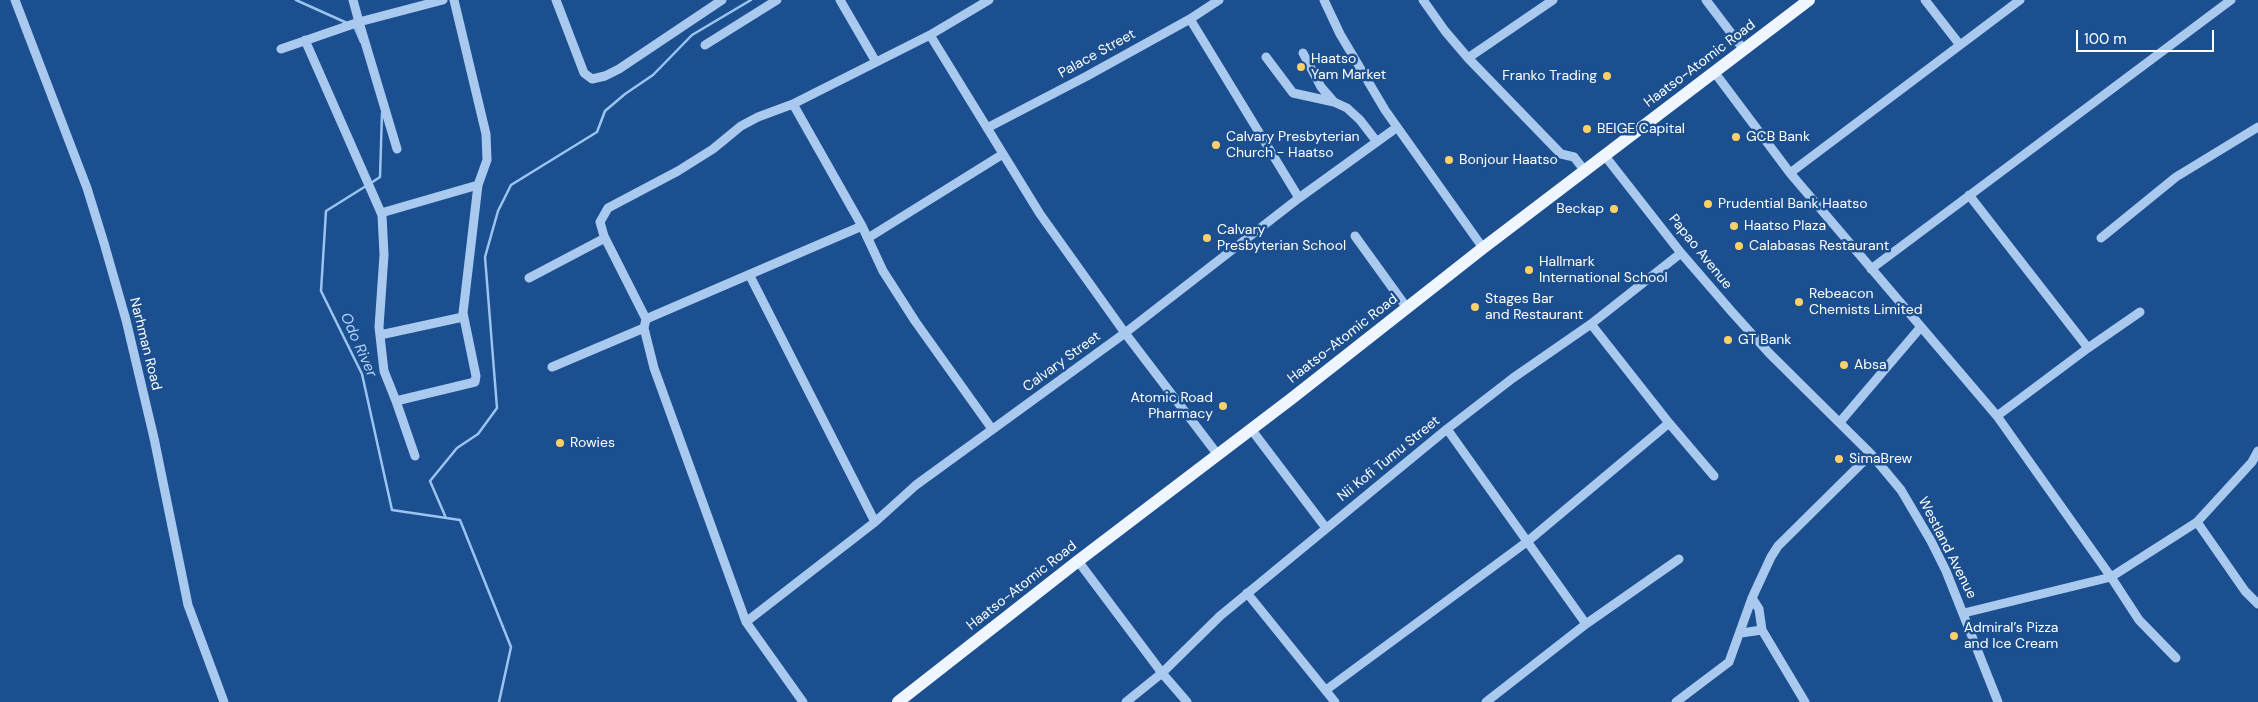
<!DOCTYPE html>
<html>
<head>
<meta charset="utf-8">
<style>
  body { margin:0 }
  #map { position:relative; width:2258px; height:702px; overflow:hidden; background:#1b4f8f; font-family:"DM Sans",sans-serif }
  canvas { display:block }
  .scale { position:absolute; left:2076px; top:30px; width:138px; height:22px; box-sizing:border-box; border:2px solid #fff; border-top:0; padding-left:6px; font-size:15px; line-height:18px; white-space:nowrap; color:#fff; -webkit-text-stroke:4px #1b4f8f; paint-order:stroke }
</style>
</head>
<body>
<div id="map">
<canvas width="2258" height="702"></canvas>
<div class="scale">100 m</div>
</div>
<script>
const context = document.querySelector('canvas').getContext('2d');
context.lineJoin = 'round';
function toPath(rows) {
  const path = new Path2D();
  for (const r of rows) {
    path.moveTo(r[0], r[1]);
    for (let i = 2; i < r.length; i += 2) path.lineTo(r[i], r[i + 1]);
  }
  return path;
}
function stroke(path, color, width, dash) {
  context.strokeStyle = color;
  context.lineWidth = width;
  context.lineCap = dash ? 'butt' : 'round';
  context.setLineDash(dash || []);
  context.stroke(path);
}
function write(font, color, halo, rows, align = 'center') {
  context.font = font + ' "DM Sans",sans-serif';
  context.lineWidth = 5;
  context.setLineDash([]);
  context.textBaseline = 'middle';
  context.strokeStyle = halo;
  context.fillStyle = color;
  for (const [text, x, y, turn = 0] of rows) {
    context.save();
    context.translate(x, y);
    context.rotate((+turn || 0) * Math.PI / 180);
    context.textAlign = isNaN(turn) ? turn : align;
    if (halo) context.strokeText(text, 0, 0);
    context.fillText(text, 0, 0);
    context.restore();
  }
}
stroke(toPath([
  [296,0,347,23],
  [354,26,361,42],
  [371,183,380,177,382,113],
  [366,186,326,211,321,291,362,374,392,510,460,520,511,647,499,702],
  [446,518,430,481,457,448,478,434,497,408,485,257,498,211,511,185,597,132,605,111,625,94,653,75,692,35,751,0]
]), '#9cc4f0', 2.5);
stroke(toPath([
  [15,0,87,188,104,243,126,320,154,438,188,605,224,702],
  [353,0,359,22,443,0],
  [556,0,584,73,592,79,605,76,619,69,722,0],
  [840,0,876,62],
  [1324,0,1340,34,1385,110,1483,248],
  [1423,0,1445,31,1468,58,1561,154,1574,157,1585,171],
  [1706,0,1744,50],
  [1925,0,1960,45],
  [1190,19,1299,198],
  [930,35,1040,214,1125,333,1218,455],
  [305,40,382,215,384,255,379,327,384,371,396,401,415,456],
  [705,45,777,0],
  [281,49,359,22,397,149],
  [1303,53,1321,87,1334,102,1347,108,1360,120,1377,142],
  [1266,57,1293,93,1334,102],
  [1468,58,1553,0],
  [1715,73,1790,173,1997,416,2111,577,2139,620,2176,658],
  [793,104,862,226,883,271,915,321,992,429],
  [987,128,1087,76,1190,19,1219,0],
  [1605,156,1681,253,1732,312,1769,353,1871,454,1901,490,1931,541,1946,571,1998,702],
  [1790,173,2020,0],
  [1969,195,2088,348],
  [381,213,478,185],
  [1355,236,1407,308],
  [868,238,1003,154],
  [2101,238,2176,177,2258,127],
  [1871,269,2231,0],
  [750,276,875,522],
  [529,278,605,238],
  [646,319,862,226],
  [1591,324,1669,423,1714,476],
  [380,335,463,317],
  [552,367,644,328],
  [396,401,475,382,476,376,463,313,478,185,487,160,486,134,454,0],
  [1997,416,2088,348,2140,312],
  [1840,422,1920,328],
  [1251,429,1326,528],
  [1447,429,1586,624],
  [2197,522,2245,591,2258,604],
  [1078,561,1162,673,1187,702],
  [1247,593,1335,702],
  [1752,598,1759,609,1762,630,1805,702],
  [1964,613,2111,577,2197,522,2252,462,2258,451],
  [746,622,875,522,916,485,1125,333,1299,198,1396,128],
  [1741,633,1762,630],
  [1326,690,1528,541,1669,423],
  [803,702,746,622,654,368,644,328,646,319,604,236,600,222,608,208,678,171,713,149,741,126,758,117,793,104,930,35,989,0],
  [1126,702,1162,673,1220,616,1447,429,1513,378,1591,324,1681,253],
  [1486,702,1586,624,1679,559],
  [1676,702,1729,662,1752,598,1771,557,1778,546,1871,454]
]), '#a9c9ee', 9);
stroke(toPath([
  [898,702,1078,561,1291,399,1483,248,1809,0]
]), '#f0f6ff', 12);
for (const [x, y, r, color] of [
  [1301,67,5,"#ffd166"],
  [1607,76,5,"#ffd166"],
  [1587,129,5,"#ffd166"],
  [1736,137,5,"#ffd166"],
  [1216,145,5,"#ffd166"],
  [1449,160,5,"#ffd166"],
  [1708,204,5,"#ffd166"],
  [1614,209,5,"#ffd166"],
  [1734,226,5,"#ffd166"],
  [1207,238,5,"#ffd166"],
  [1739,246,5,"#ffd166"],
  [1529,270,5,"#ffd166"],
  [1799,302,5,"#ffd166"],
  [1475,307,5,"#ffd166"],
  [1728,340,5,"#ffd166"],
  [1844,365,5,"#ffd166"],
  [1223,406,5,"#ffd166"],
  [560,443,5,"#ffd166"],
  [1839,459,5,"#ffd166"],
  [1954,636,5,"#ffd166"]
]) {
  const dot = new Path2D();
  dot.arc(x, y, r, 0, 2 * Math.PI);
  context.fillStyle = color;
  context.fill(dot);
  stroke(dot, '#1b4f8f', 2);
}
write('14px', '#fff', '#1b4f8f', [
  ["Palace Street",1097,54,-29],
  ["Haatso-Atomic Road",1700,64,-37],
  ["Papao Avenue",1700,252,51],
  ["Haatso-Atomic Road",1343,339,-38],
  ["Narhman Road",145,344,76],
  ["Calvary Street",1062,362,-36],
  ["Nii Kofi Tumu Street",1389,459,-39],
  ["Westland Avenue",1947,548,63],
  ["Haatso-Atomic Road",1022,586,-38]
]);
write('14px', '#fff', '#1b4f8f', [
  ["Haatso",1311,59],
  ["Yam Market",1311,75],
  ["Franko Trading",1597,76,"right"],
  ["BEIGE Capital",1597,129],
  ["Calvary Presbyterian",1226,137],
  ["Church - Haatso",1226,153],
  ["GCB Bank",1746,137],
  ["Bonjour Haatso",1459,160],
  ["Prudential Bank Haatso",1718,204],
  ["Beckap",1604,209,"right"],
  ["Haatso Plaza",1744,226],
  ["Calvary",1217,230],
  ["Presbyterian School",1217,246],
  ["Calabasas Restaurant",1749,246],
  ["Hallmark",1539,262],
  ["International School",1539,278],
  ["Rebeacon",1809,294],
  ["Chemists Limited",1809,310],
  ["Stages Bar",1485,299],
  ["and Restaurant",1485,315],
  ["GT Bank",1738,340],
  ["Absa",1854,365],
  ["Atomic Road",1213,398,"right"],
  ["Pharmacy",1213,414,"right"],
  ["Rowies",570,443],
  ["SimaBrew",1849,459],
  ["Admiral’s Pizza",1964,628],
  ["and Ice Cream",1964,644]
], 'left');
write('italic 15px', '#b5d3f5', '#1b4f8f', [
  ["Odo River",358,345,66]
]);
</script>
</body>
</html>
